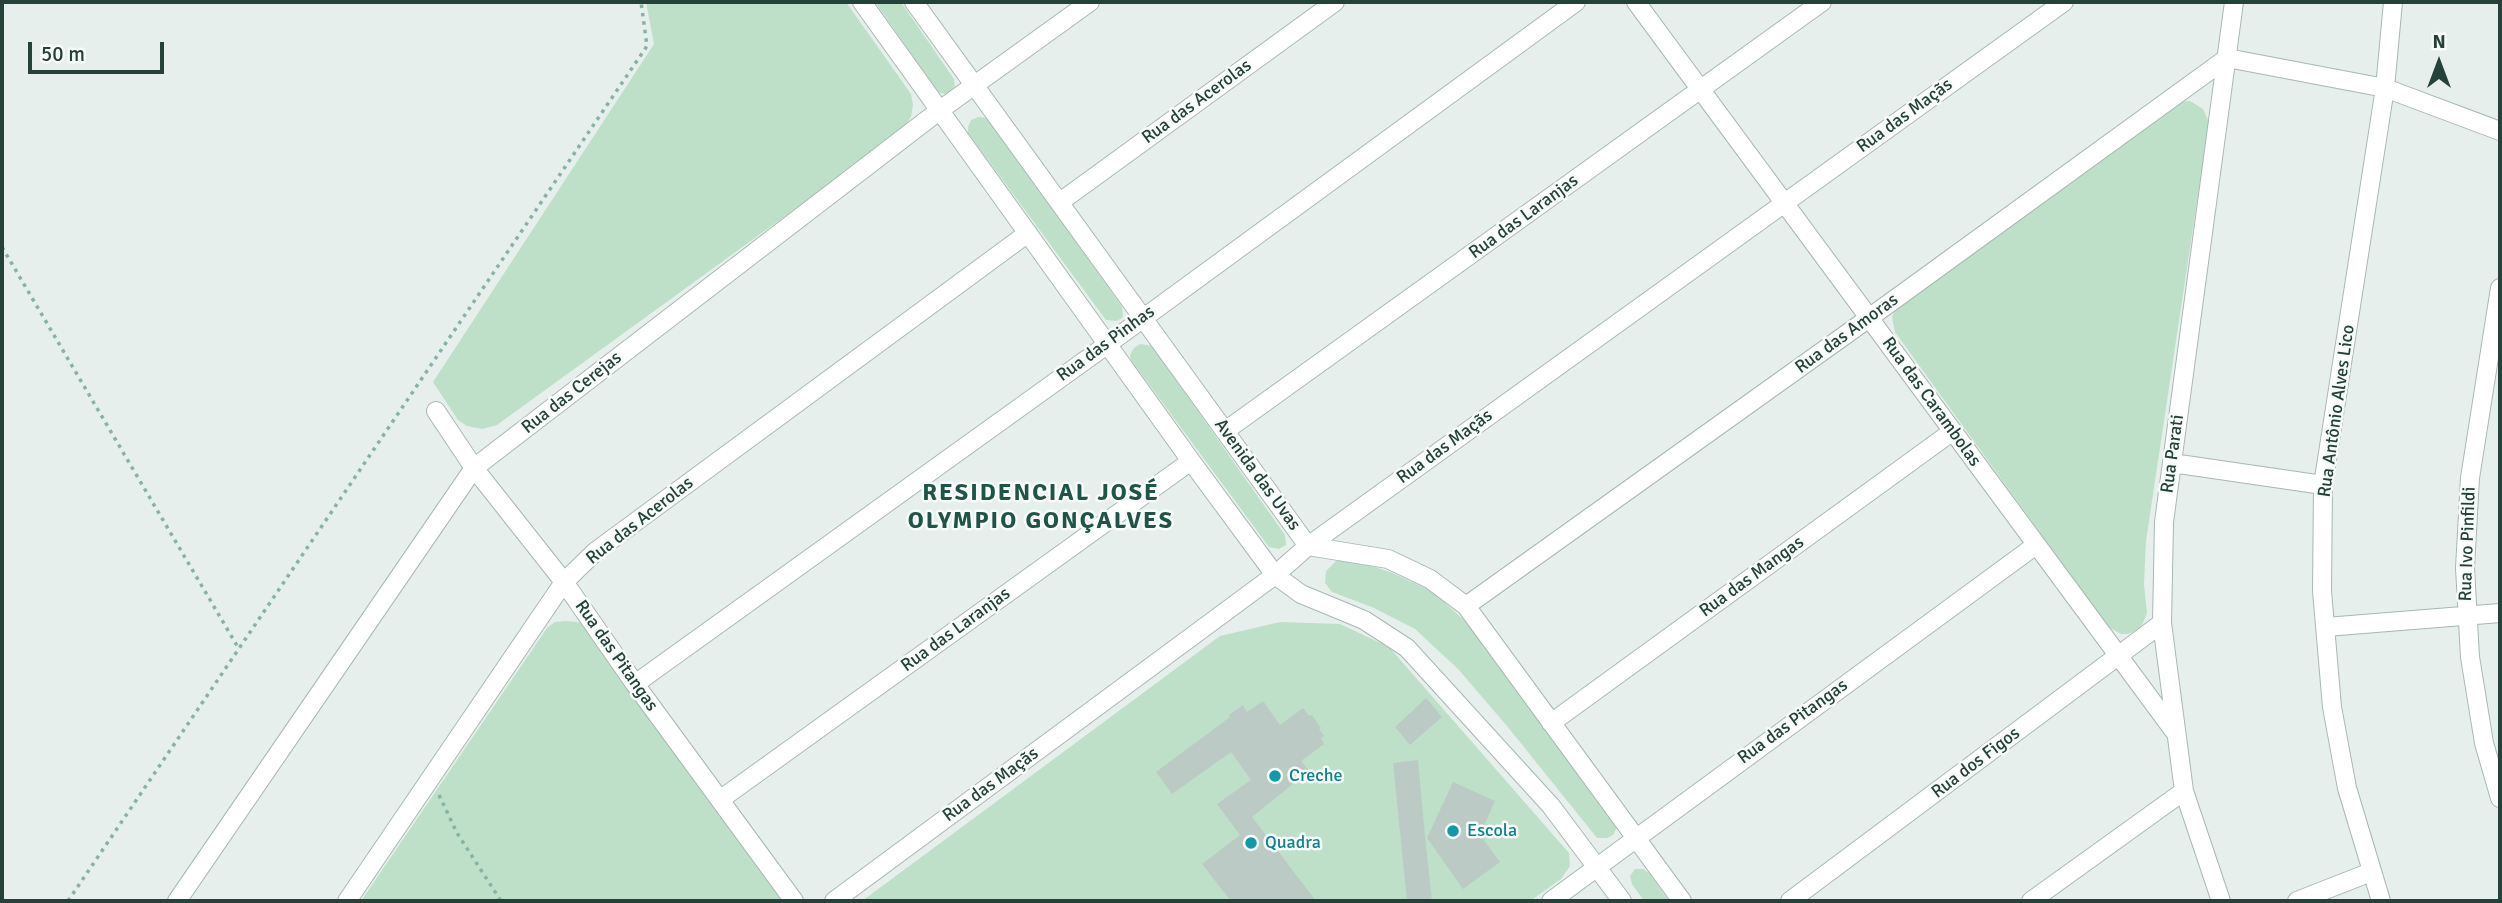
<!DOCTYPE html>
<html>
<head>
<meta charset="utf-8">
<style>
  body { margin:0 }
  #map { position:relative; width:2502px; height:903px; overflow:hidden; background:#e6efeb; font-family:Signika,sans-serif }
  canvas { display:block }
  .frame { position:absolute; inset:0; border:4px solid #24423a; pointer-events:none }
  .north { position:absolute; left:2404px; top:28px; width:70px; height:70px; -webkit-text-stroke:5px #f7fbf9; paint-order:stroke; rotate:0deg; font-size:19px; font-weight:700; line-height:28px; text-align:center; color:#24423a }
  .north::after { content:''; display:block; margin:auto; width:24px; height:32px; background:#24423a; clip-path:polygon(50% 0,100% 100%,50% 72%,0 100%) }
  .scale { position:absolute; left:28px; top:42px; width:136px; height:32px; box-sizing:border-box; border:4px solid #24423a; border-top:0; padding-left:9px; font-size:21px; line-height:24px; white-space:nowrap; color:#24423a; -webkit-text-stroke:5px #f7fbf9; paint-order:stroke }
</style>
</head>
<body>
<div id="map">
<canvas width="2502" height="903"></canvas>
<div class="frame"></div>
<div class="north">N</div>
<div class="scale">50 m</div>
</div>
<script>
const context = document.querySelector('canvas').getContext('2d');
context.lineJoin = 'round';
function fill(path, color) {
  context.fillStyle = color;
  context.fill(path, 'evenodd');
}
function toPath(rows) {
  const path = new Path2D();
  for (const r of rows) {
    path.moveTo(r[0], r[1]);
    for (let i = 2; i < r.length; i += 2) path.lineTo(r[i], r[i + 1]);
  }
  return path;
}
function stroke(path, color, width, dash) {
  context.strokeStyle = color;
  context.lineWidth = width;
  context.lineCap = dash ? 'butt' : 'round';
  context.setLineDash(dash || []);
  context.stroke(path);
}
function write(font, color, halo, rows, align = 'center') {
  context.font = font + ' Signika,sans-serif';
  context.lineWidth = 5;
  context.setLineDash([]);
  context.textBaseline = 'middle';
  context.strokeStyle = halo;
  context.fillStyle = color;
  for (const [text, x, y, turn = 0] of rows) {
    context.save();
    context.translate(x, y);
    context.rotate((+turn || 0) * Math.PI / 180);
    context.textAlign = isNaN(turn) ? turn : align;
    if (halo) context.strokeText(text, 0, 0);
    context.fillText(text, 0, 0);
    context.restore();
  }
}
fill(toPath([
  [646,2,846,2,911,94,913,105,911,117,901,132,497,425,482,429,467,426,458,420,433,382,654,44],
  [875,2,901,2,954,79,955,89,944,94,938,92],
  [2190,101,2203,109,2208,120,2208,128,2146,541,2144,584,2147,613,2143,623,2139,629,2128,634,2121,634,2108,627,1895,332,1892,317,1895,310,2178,102],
  [978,117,989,118,1122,307,1123,317,1117,321,1106,320,968,133,968,127,971,120],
  [1140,344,1152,346,1285,535,1286,545,1279,549,1269,547,1131,360,1130,355,1134,348],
  [1353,560,1390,572,1432,591,1477,632,1617,827,1613,835,1607,838,1597,838,1507,726,1458,669,1415,629,1374,608,1332,592,1325,583,1326,571,1336,561],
  [565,621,578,622,589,627,783,901,361,901,547,628,555,622],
  [1280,622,1340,624,1389,647,1569,853,1570,866,1561,879,1530,901,862,901,1220,636],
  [1635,869,1643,869,1649,873,1669,901,1644,901,1632,884,1630,876]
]), '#bfe0c8');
fill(toPath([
  [1426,698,1442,717,1410,745,1395,727],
  [1263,701,1280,725,1303,708,1309,716,1312,715,1321,728,1319,729,1324,736,1321,738,1324,744,1301,761,1309,771,1252,817,1316,901,1231,901,1202,864,1240,835,1217,804,1251,780,1231,752,1172,794,1156,772,1230,717,1229,715,1243,705,1247,712],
  [1418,760,1425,836,1432,901,1407,901,1393,763],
  [1453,782,1495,801,1480,835,1500,862,1463,889,1427,838]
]), '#bbcac4');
const minor = toPath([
  [862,2,1191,461,1275,575,1301,594,1364,620,1407,648,1551,806,1622,901],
  [914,2,1308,546,1388,559,1430,579,1466,606,1682,901],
  [1636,2,2174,731],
  [2227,58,2385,88,2500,131],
  [1060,202,1335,2],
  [2500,288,2470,478,2465,568,2470,657,2484,743,2500,798],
  [436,411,474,468,564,582,635,684,794,901],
  [1225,431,1822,2],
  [2172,463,2323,485],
  [1466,606,1869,318,2227,58],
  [2326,627,2500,613],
  [635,684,1108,344,1576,2],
  [1551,723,1953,431],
  [721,799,1191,461],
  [177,901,474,468,940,110,1090,2],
  [347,901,564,582,596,551,1028,233],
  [834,901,1275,575,1308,546,2064,2],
  [1551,901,2036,545],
  [1790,901,2162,623],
  [2031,901,2184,791],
  [2221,901,2184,791,2162,623,2164,522,2234,2],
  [2297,901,2371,872],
  [2381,901,2347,788,2332,707,2322,591,2323,485,2385,88,2393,2]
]);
stroke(minor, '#a8b8b2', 20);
stroke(toPath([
  [2,247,239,649],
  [439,795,457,833,501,901],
  [68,901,647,46,641,2]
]), '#86b3a5', 3.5, [3.5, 5]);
stroke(minor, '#fff', 18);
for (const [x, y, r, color] of [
  [1275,776,7,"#0f9aa8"],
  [1453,831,7,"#0f9aa8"],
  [1251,843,7,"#0f9aa8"]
]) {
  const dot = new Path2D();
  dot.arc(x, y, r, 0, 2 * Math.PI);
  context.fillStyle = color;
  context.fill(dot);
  stroke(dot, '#f7fbf9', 2.5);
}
write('18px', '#24423a', '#f7fbf9', [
  ["Rua das Acerolas",1197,102,-36],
  ["Rua das Maçãs",1905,116,-36],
  ["Rua das Laranjas",1524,217,-36],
  ["Rua das Amoras",1847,334,-36],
  ["Rua das Pinhas",1106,344,-36],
  ["Rua das Cerejas",572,393,-38],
  ["Rua das Carambolas",1931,402,54],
  ["Rua Antônio Alves Lico",2337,411,-82],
  ["Rua das Maçãs",1445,447,-36],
  ["Rua Parati",2173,454,-82],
  ["Avenida das Uvas",1257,475,54],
  ["Rua das Acerolas",640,521,-38],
  ["Rua Ivo Pinfildi",2468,544,-88],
  ["Rua das Mangas",1752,577,-36],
  ["Rua das Laranjas",956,630,-36],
  ["Rua das Pitangas",616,656,55],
  ["Rua das Pitangas",1793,722,-36],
  ["Rua dos Figos",1976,763,-37],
  ["Rua das Maçãs",991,785,-36]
]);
write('18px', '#0d838f', '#f7fbf9', [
  ["Creche",1289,776],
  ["Escola",1467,831],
  ["Quadra",1265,843]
], 'left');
context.letterSpacing = '2px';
write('bold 24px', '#1f5548', '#f7fbf9', [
  ["RESIDENCIAL JOSÉ",1041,494],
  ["OLYMPIO GONÇALVES",1041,522]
]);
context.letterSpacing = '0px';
</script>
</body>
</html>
